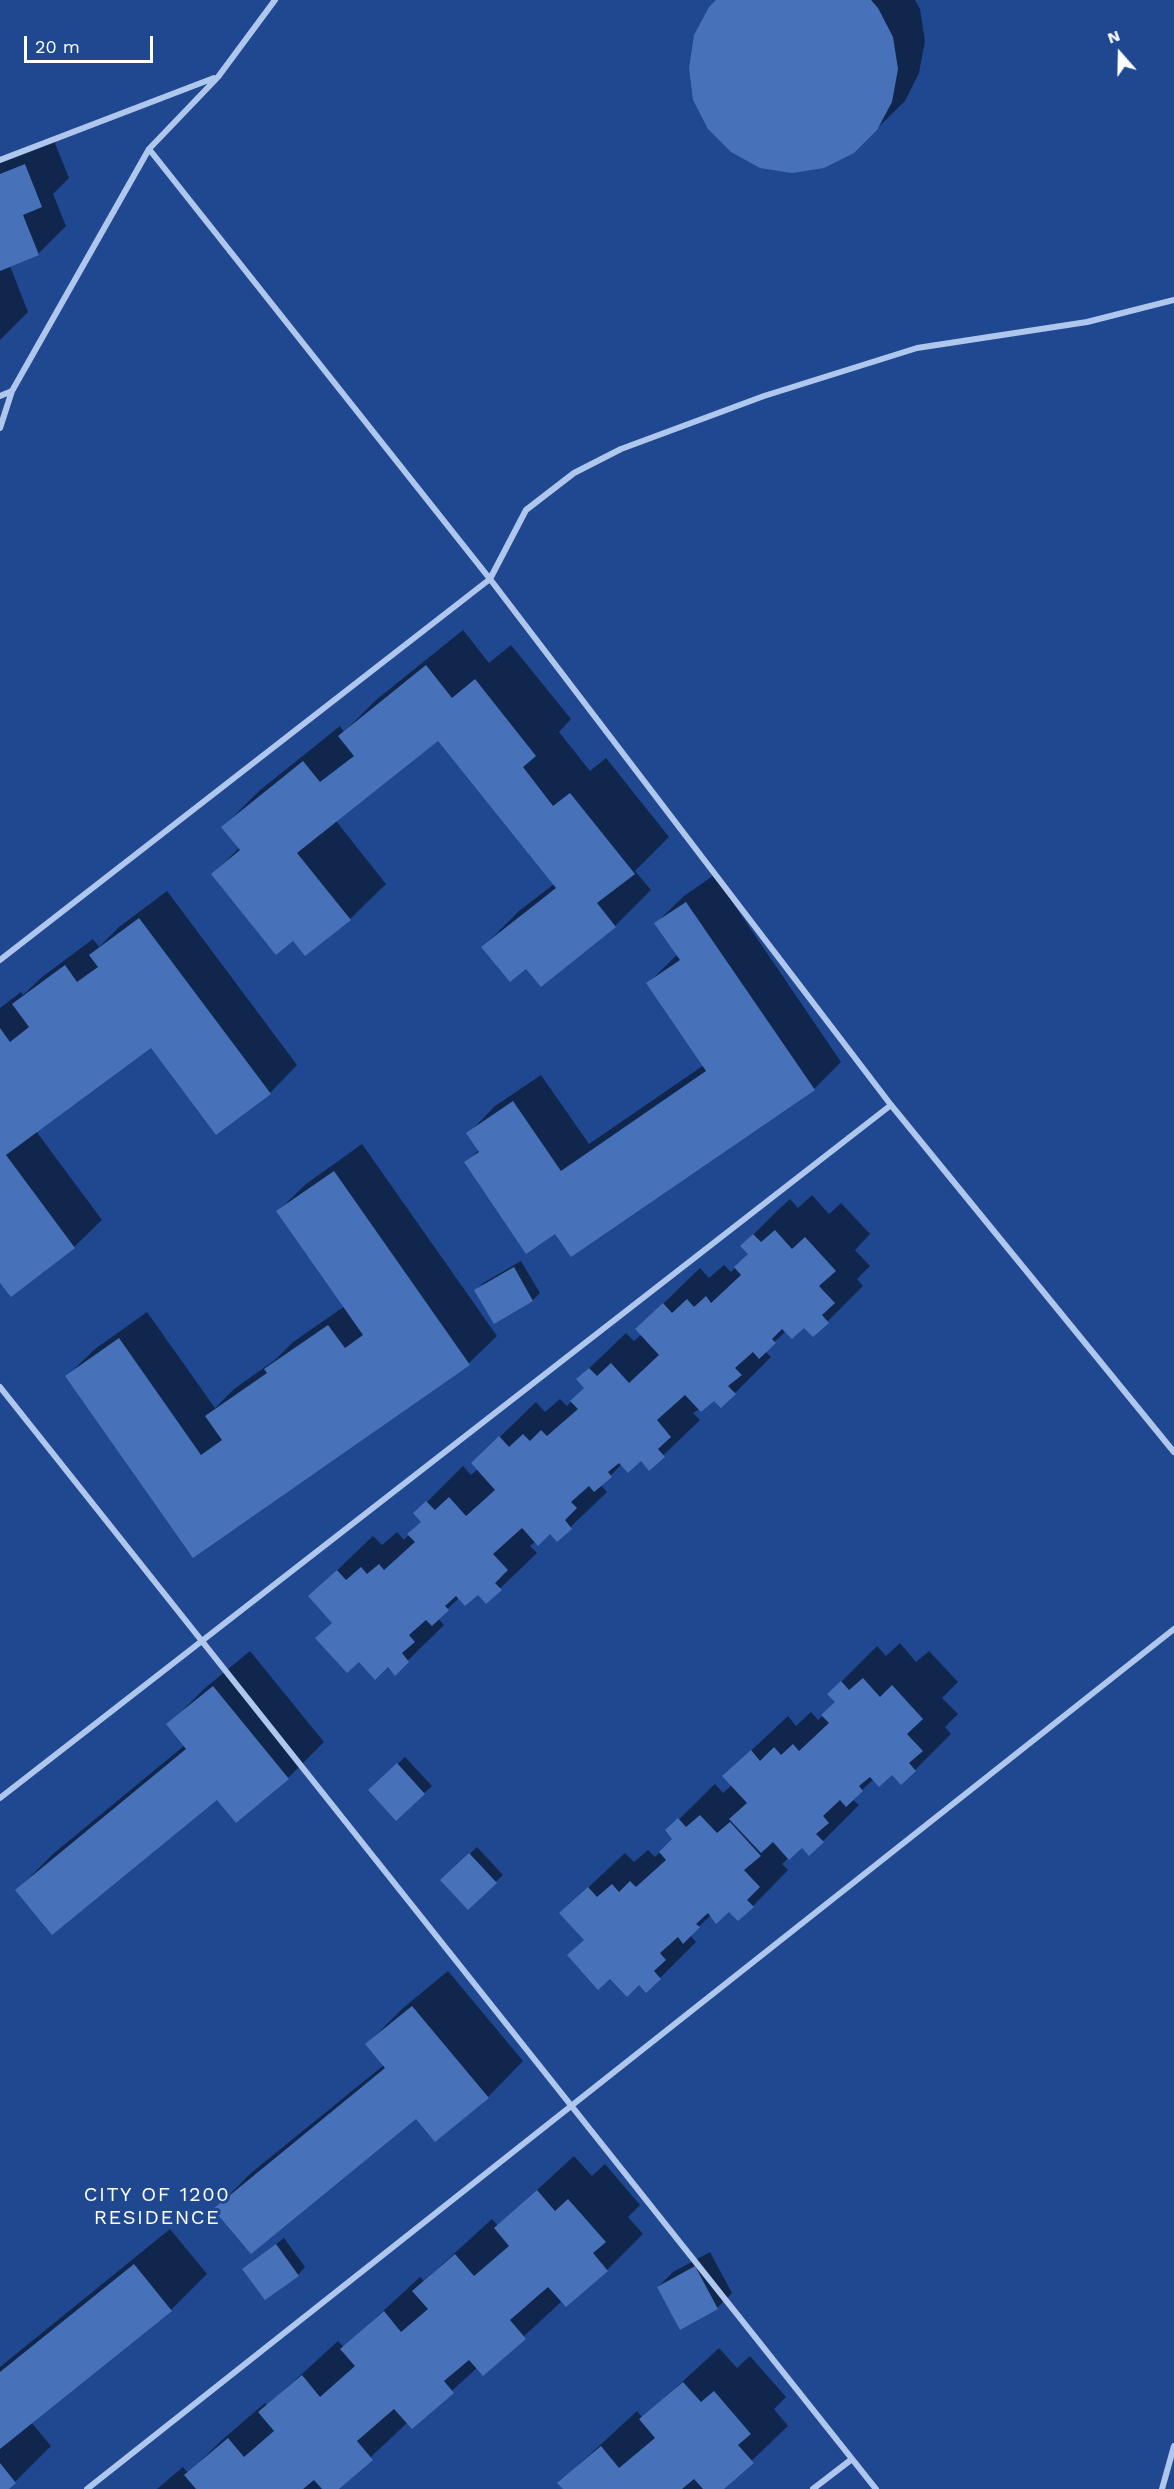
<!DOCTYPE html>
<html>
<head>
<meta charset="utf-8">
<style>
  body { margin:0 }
  #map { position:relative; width:1174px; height:2489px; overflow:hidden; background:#1f4891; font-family:"Work Sans",sans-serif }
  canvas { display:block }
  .north { position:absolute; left:1090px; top:24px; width:60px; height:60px; -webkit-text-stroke:4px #1f4891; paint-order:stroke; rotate:340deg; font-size:16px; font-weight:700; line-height:24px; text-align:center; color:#fff }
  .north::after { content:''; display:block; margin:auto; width:21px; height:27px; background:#fff; clip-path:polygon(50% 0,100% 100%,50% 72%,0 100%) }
  .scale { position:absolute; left:24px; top:36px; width:129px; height:27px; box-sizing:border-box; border:3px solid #fff; border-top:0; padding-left:8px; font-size:18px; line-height:21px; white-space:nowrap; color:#fff; -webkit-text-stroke:4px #1f4891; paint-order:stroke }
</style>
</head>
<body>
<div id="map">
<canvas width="1174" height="2489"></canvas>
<div class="north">N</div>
<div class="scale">20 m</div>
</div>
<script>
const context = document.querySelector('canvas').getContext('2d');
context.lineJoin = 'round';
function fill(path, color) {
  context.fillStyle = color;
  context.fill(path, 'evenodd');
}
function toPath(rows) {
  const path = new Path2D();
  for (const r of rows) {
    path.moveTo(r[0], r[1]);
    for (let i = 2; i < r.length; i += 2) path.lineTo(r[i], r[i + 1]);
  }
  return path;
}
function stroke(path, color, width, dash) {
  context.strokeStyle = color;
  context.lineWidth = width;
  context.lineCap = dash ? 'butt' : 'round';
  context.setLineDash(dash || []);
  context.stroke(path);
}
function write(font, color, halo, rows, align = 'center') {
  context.font = font + ' "Work Sans",sans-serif';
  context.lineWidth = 6;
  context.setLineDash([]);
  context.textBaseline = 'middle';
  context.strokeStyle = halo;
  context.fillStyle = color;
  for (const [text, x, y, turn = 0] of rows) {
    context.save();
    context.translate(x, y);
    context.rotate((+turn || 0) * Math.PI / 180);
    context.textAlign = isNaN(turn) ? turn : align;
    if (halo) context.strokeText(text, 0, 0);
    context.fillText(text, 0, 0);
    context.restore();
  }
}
fill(toPath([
  [718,0,915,0,920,9,925,41,919,73,905,101,853,152],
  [53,138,69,178,53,194,66,226,38,254,10,266,28,312,0,340,0,159],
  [463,630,489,663,511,645,571,719,559,732,590,771,606,758,669,837,635,871,651,890,615,926,541,985,527,967,483,947,519,911,554,884,438,739,336,821,386,884,350,919,293,939,213,874,240,847,223,827,259,791,340,726,344,732,376,700],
  [714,875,841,1062,814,1089,555,1232,466,1163,479,1150,468,1134,495,1106,541,1075,589,1144,704,1065,648,983,678,954,656,923,684,896],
  [167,891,297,1065,270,1093,151,1046,36,1131,102,1220,74,1247,0,1280,0,1008,21,992,23,995,42,977,93,939,99,947,119,927],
  [362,1144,497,1336,469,1363,193,1556,67,1376,95,1349,147,1312,215,1408,234,1389,275,1360,293,1342,345,1306,278,1211,306,1184],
  [812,1195,829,1214,841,1203,870,1234,855,1250,870,1266,857,1279,863,1286,827,1322,786,1331,765,1351,771,1357,722,1406,715,1399,693,1413,700,1420,649,1469,641,1459,622,1464,601,1485,607,1492,557,1540,550,1532,536,1541,530,1546,537,1553,486,1602,478,1593,459,1598,438,1618,444,1625,395,1673,334,1622,310,1596,373,1536,382,1545,397,1532,404,1540,422,1521,416,1513,463,1466,471,1475,478,1469,473,1463,536,1402,545,1412,560,1399,567,1406,585,1387,578,1379,626,1333,634,1341,642,1334,637,1329,700,1268,709,1278,724,1265,731,1272,749,1254,742,1246,778,1210,790,1199,798,1208],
  [521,1261,540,1293,533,1300,495,1322,476,1290,483,1283],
  [900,1643,916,1662,929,1651,958,1682,942,1698,958,1714,945,1727,951,1734,915,1770,874,1779,852,1799,859,1805,823,1841,802,1846,782,1864,788,1870,753,1906,711,1915,690,1935,696,1942,660,1978,585,1939,561,1913,625,1853,634,1862,648,1850,655,1857,674,1839,667,1831,715,1784,723,1793,732,1785,724,1776,788,1716,796,1726,811,1712,818,1720,837,1702,829,1694,877,1646,886,1656],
  [250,1651,324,1742,288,1778,236,1821,217,1798,17,1890,53,1854,185,1745,168,1725,204,1689],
  [405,1757,432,1786,396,1819,377,1783],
  [477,1847,503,1875,468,1908,442,1880],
  [448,1971,523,2061,488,2097,416,2117,215,2209,251,2173,384,2065,367,2044,403,2008],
  [574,2156,592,2176,605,2164,640,2205,628,2217,643,2234,607,2270,566,2305,562,2301,483,2374,478,2367,412,2427,408,2422,337,2489,157,2489,183,2467,188,2473,222,2440,265,2403,267,2406,338,2341,344,2347,420,2277,424,2281,492,2219,498,2226],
  [170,2229,207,2274,171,2310,31,2422,51,2446,15,2482,6,2489,0,2489,0,2367],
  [284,2238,305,2267,298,2275,244,2269],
  [710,2252,732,2293,717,2308,658,2287,673,2272],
  [719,2348,737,2368,750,2356,786,2397,774,2409,788,2426,722,2489,565,2489,559,2483,637,2411,643,2418]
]), '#0007');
fill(toPath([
  [716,0,871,0,878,8,893,37,898,69,892,102,877,130,854,153,824,168,792,173,760,168,731,152,708,129,693,100,689,68,694,35,709,7],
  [25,164,42,207,23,215,39,255,0,271,0,174],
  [426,665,452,698,475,679,536,756,523,767,553,806,570,793,635,874,597,903,616,927,541,987,526,969,510,982,481,947,556,888,438,741,297,853,351,920,305,956,293,941,276,955,211,874,240,850,221,827,303,761,320,782,354,756,338,736],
  [686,902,815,1090,571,1257,555,1234,526,1254,464,1162,479,1152,466,1133,513,1101,561,1171,706,1071,646,983,680,960,654,923],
  [139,918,271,1094,216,1135,151,1048,6,1155,75,1248,11,1297,0,1283,0,1028,10,1042,29,1027,12,1004,65,965,77,982,98,967,89,955],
  [334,1171,470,1365,193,1558,65,1376,119,1338,201,1455,222,1440,205,1416,267,1373,264,1369,328,1325,345,1348,363,1335,276,1211],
  [775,1230,792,1249,805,1237,836,1271,819,1286,835,1303,822,1315,829,1323,813,1337,804,1328,792,1339,782,1329,772,1339,776,1343,759,1359,753,1352,735,1368,742,1375,728,1386,736,1394,721,1408,714,1401,701,1412,685,1395,657,1420,671,1437,658,1449,665,1457,649,1471,641,1461,628,1473,619,1463,608,1472,612,1477,594,1492,589,1486,571,1502,577,1508,565,1520,572,1529,557,1542,550,1534,538,1546,522,1528,493,1554,508,1570,495,1583,502,1590,486,1604,478,1595,465,1606,456,1596,445,1606,449,1610,432,1626,426,1620,409,1635,415,1642,402,1653,409,1662,395,1676,388,1667,375,1680,359,1662,347,1673,315,1638,332,1623,308,1596,337,1570,346,1580,361,1567,367,1574,379,1564,384,1570,415,1542,407,1534,421,1522,413,1513,426,1501,435,1510,449,1497,466,1516,495,1490,471,1463,499,1436,509,1447,523,1434,530,1441,541,1430,547,1436,578,1409,570,1401,584,1388,576,1379,589,1368,597,1376,611,1363,629,1383,659,1355,635,1329,663,1303,672,1313,687,1299,694,1307,706,1296,711,1303,741,1275,734,1267,748,1254,740,1246,753,1234,761,1242],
  [514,1267,533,1301,494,1324,474,1290],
  [863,1678,880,1697,892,1685,923,1719,907,1734,923,1751,909,1763,916,1771,901,1785,892,1775,879,1787,870,1777,859,1786,863,1791,846,1807,840,1800,823,1816,829,1823,816,1834,824,1842,809,1856,802,1848,789,1860,773,1842,761,1853,729,1819,747,1803,722,1776,751,1750,760,1761,774,1747,781,1755,793,1744,799,1751,829,1723,821,1715,835,1702,827,1694,841,1681,849,1690],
  [213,1686,289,1779,236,1823,217,1800,52,1935,15,1890,186,1749,166,1724],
  [397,1763,425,1794,396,1821,368,1790],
  [700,1815,717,1833,730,1822,761,1856,744,1870,760,1887,747,1900,754,1907,738,1921,729,1912,716,1924,708,1913,696,1924,700,1927,683,1944,678,1937,660,1953,666,1960,654,1971,661,1979,646,1993,639,1985,627,1997,610,1979,598,1990,567,1955,584,1940,559,1913,588,1887,597,1897,612,1884,619,1892,630,1881,636,1887,666,1860,659,1852,672,1839,665,1830,678,1818,686,1827],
  [469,1853,497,1883,468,1910,440,1880],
  [412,2006,489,2098,435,2142,416,2119,251,2254,213,2209,385,2068,365,2044],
  [537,2190,555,2211,568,2199,606,2242,593,2253,608,2271,566,2307,548,2287,510,2320,526,2339,483,2376,469,2360,444,2381,454,2393,412,2429,394,2409,357,2441,373,2460,339,2489,322,2489,314,2480,303,2489,196,2489,184,2475,228,2438,244,2457,274,2431,258,2412,302,2375,320,2397,355,2366,340,2349,384,2311,401,2332,428,2309,412,2291,455,2254,474,2276,509,2246,494,2228],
  [276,2244,299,2276,265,2300,242,2269],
  [134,2264,172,2311,0,2449,0,2372],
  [695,2266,718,2309,680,2330,657,2287],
  [683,2382,701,2402,714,2391,751,2434,738,2445,754,2463,724,2489,703,2489,694,2479,682,2489,563,2489,557,2483,601,2446,619,2468,655,2438,639,2419],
  [0,2463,16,2483,9,2489,0,2489]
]), '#4771b8');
stroke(toPath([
  [149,149,490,579,891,1105,1174,1452],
  [0,160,214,78],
  [0,396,12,391],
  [0,428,12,391,149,149,218,77,275,0],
  [0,960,490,579,526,510,574,473,621,449,764,396,917,348,1087,322,1174,300],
  [0,1387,876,2489],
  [0,1798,891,1105],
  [87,2489,1174,1629],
  [813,2489,852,2459],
  [1162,2489,1174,2446]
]), '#afc7ed', 6);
context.letterSpacing = '1.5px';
write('20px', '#fff', '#1f4891', [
  ["CITY OF 1200",157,2195],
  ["RESIDENCE",157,2218]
]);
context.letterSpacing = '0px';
</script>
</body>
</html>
